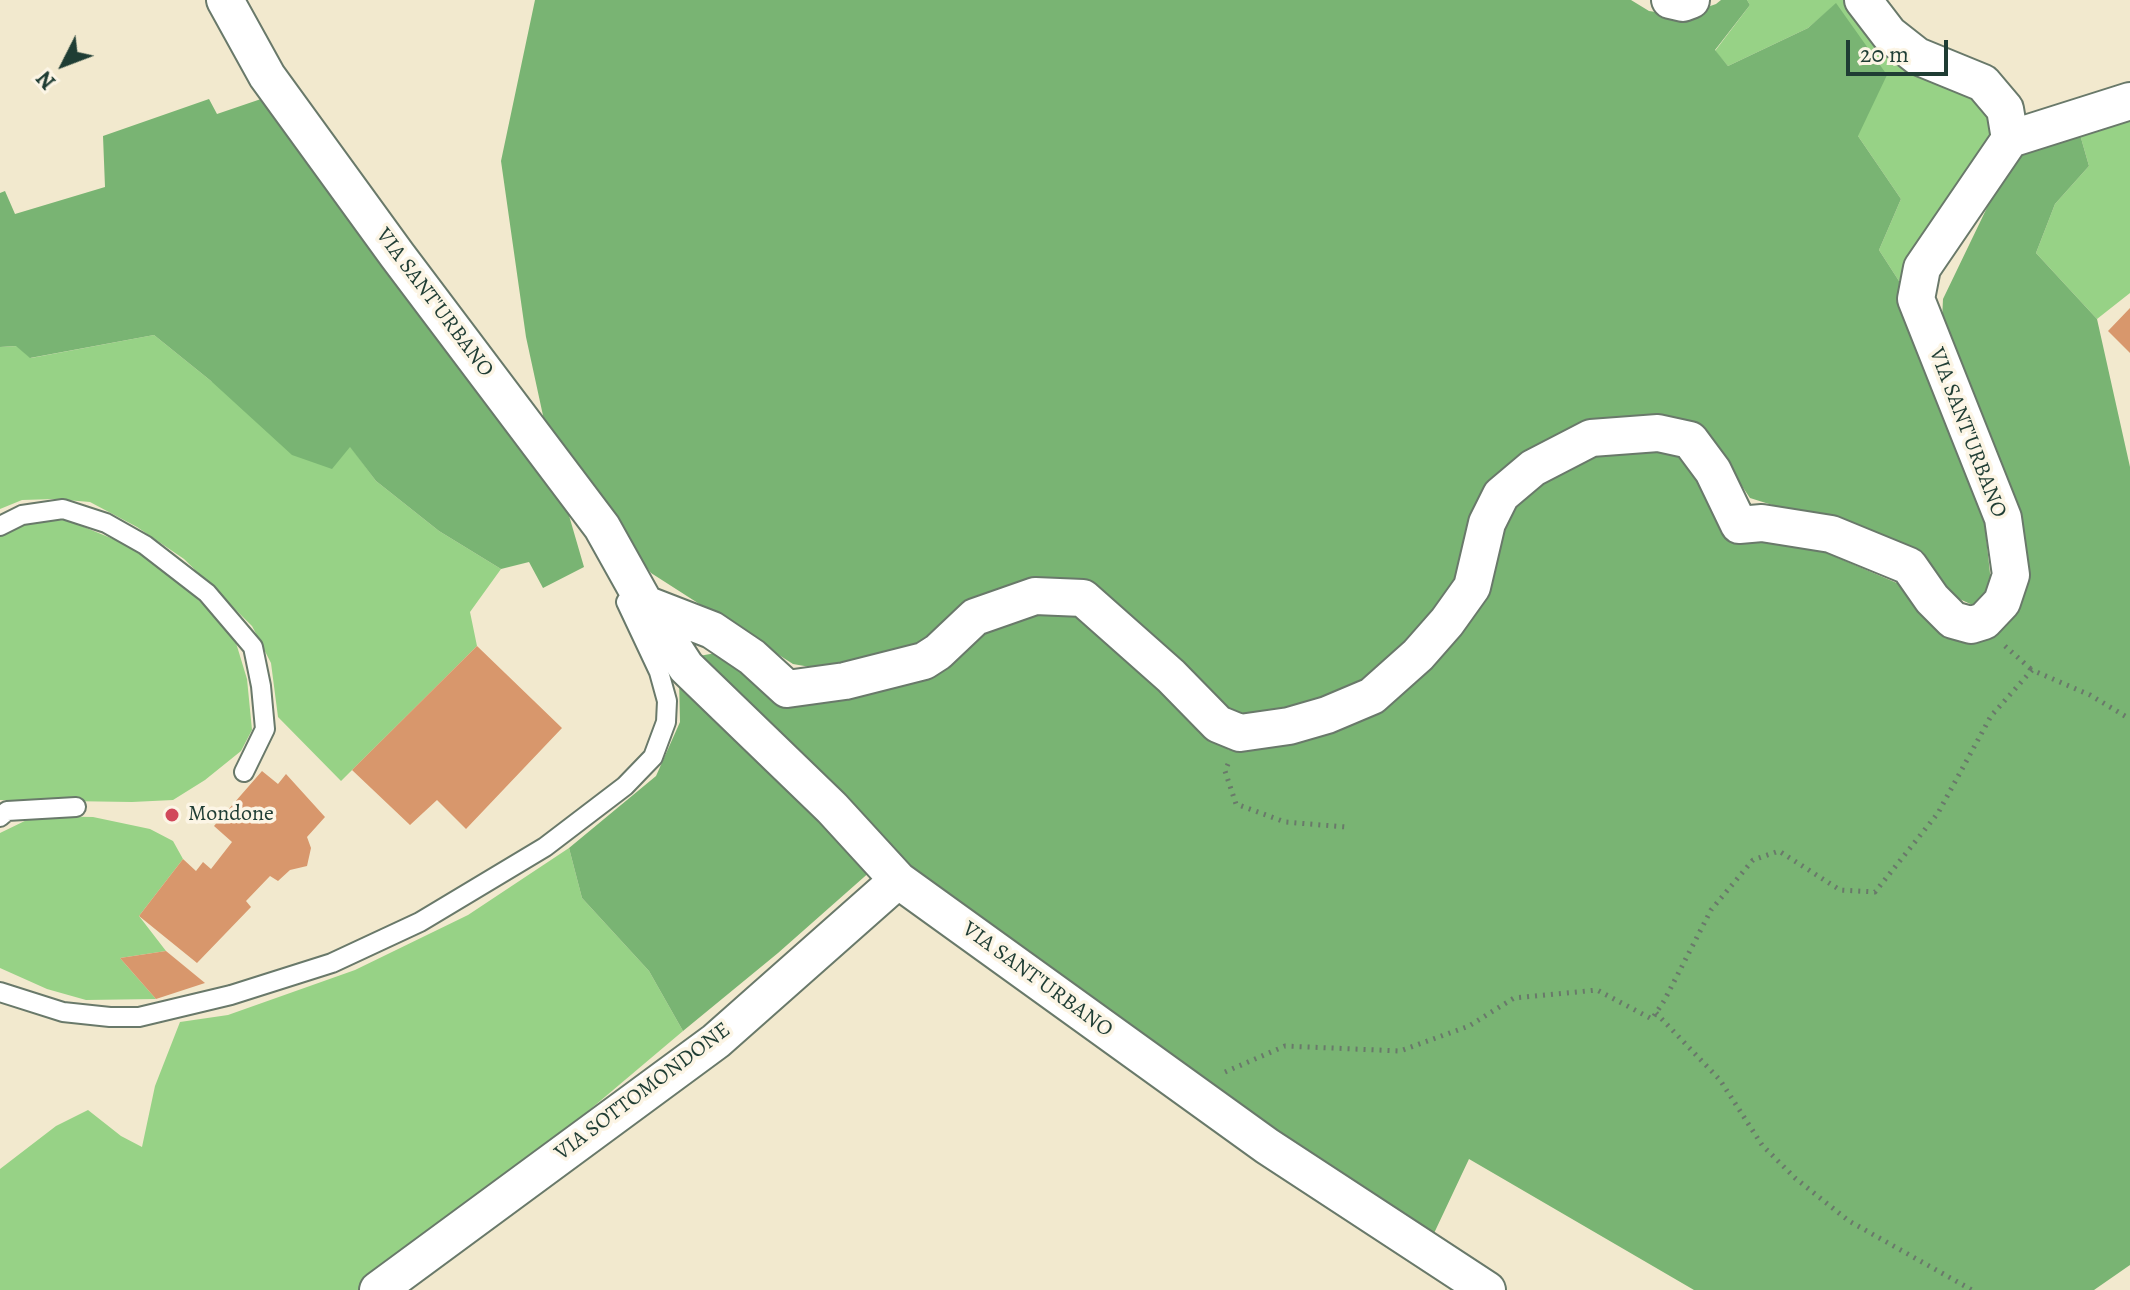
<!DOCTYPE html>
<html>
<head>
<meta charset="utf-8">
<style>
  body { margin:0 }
  #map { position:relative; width:2130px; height:1290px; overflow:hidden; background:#f2e9ce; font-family:Alegreya,serif }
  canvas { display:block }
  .north { position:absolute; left:24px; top:24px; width:80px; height:80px; -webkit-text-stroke:6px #fcf5e5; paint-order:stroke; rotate:228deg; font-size:22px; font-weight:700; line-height:32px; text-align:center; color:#1f3d34 }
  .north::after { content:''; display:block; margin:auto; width:28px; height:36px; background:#1f3d34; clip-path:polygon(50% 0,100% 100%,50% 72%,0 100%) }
  .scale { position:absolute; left:1846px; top:40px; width:102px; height:36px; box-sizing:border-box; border:4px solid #1f3d34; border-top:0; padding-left:10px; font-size:24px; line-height:28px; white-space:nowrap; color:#1f3d34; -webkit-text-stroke:6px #fcf5e5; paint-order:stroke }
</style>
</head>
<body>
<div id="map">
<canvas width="2130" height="1290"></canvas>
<div class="north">N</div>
<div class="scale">20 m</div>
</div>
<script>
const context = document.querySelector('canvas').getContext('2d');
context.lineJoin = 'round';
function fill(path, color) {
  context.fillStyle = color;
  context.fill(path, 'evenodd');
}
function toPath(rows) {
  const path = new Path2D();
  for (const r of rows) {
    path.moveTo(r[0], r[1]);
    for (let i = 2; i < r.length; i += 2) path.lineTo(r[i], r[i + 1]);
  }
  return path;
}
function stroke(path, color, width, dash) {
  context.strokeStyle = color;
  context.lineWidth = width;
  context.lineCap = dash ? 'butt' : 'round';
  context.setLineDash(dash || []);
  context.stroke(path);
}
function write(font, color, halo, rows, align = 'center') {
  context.font = font + ' Alegreya,serif';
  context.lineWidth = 7;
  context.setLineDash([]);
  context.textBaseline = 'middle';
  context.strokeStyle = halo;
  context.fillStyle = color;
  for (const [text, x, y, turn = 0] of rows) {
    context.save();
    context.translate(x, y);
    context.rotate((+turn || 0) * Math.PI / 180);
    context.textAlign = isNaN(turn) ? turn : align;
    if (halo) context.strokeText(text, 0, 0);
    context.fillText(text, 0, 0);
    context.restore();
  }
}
fill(toPath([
  [1747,0,1853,0,1978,89,1992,113,1996,139,1899,281,1879,250,1901,199,1858,136,1836,4,1808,28,1728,66,1715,51,1750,5],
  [2130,114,2130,293,2097,319,2036,253,2055,204,2089,166,2079,131],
  [154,335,211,381,350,446,376,481,439,531,501,569,470,612,477,646,341,781,278,717,271,663,252,626,184,559,137,527,90,502,55,499,22,500,0,509,0,347,17,346,31,358],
  [67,520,118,541,168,571,233,633,247,679,252,730,241,751,205,780,173,800,132,802,0,800,0,535,33,521],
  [35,816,93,817,150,829,173,841,183,859,139,916,166,951,120,958,156,999,86,1000,47,989,0,968,0,833],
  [569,848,582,898,649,971,683,1031,484,1199,359,1290,0,1290,0,1169,56,1126,88,1110,121,1136,142,1147,155,1086,180,1022,228,1015,355,970,468,915]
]), '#97d286');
fill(toPath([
  [535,0,1631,0,1649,11,1682,16,1716,4,1721,0,1747,0,1750,5,1715,50,1728,66,1808,28,1836,3,1887,75,1858,136,1901,199,1879,250,1899,281,1983,508,1992,592,1977,607,1955,597,1919,551,1750,498,1704,430,1659,420,1482,496,1451,588,1411,644,1343,693,1272,714,1239,715,1214,699,1100,589,927,645,833,671,793,664,651,573,547,434,526,337,501,161],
  [209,99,217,114,261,99,561,488,584,567,543,588,529,562,501,569,439,531,376,481,350,447,332,469,292,455,211,381,154,335,30,358,16,346,0,347,0,193,5,191,15,214,105,187,103,136],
  [2079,131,2089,166,2055,204,2036,253,2097,319,2130,467,2130,1265,2094,1290,1694,1290,1469,1159,1428,1246,949,901,865,827,699,656,727,651,789,700,991,623,1044,611,1079,614,1140,669,1180,709,1229,750,1320,732,1394,693,1494,540,1520,493,1585,452,1637,445,1687,452,1710,487,1803,543,1911,589,1933,620,2018,596,1942,320,1943,299,2009,162,2030,147],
  [679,677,872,870,778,953,683,1031,649,971,582,898,569,848,656,776,680,722]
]), '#79b473');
fill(toPath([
  [2130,308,2130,353,2108,331],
  [477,646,562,728,466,829,437,800,410,825,352,770],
  [262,771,278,784,286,774,325,817,307,837,311,848,307,866,290,870,278,881,270,876,246,901,251,907,197,963,139,916,183,859,196,871,203,862,211,869,232,842,214,826],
  [166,951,205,983,156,999,120,958]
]), '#d8976c');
const lane = toPath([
  [0,526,22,515,63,509,106,523,145,545,207,593,253,647,261,686,265,729,244,772],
  [0,817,7,811,76,807],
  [0,992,63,1012,110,1017,139,1017,231,995,332,963,420,922,545,847,625,786,653,757,666,722,667,701,659,672,626,602]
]);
const street = toPath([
  [225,0,267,76,397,255,602,527,645,604,686,667,832,808,898,880,1267,1146,1487,1290],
  [1670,0,1683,3,1691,0],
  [2010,139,2130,101],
  [645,604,712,630,752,657,787,689,845,681,924,661,938,652,975,617,1035,596,1083,598,1171,676,1218,724,1240,733,1289,726,1327,715,1372,696,1418,655,1447,622,1472,587,1487,523,1501,495,1533,468,1591,438,1658,433,1690,440,1713,471,1739,525,1762,523,1831,534,1909,566,1932,599,1953,620,1971,625,1984,621,2002,602,2011,575,2003,518,1916,299,1922,268,2010,139,2005,109,1983,83,1917,56,1889,34,1863,0],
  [378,1290,716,1041,898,880]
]);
stroke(lane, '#69796a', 22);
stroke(street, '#69796a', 40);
stroke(toPath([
  [2005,646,2032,670],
  [1228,764,1225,771,1236,804,1285,822,1346,827],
  [1656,1013,1720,1080,1762,1145,1795,1178,1849,1221,1972,1290],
  [1225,1072,1285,1046,1400,1051,1469,1026,1514,998,1597,990,1652,1019,1664,1001,1711,910,1753,860,1779,851,1840,890,1875,892,1938,813,1991,716,2032,670,2090,695,2130,719]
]), '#69796a', 5, [2, 6]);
stroke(lane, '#fff', 18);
stroke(street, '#fff', 36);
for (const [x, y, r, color] of [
  [172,815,8,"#d1495b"]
]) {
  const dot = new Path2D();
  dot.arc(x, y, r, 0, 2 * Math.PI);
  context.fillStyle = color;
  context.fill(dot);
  stroke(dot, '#fcf5e5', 3);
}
write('22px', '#1f3d34', '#fcf5e5', [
  ["VIA SANT'URBANO",434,303,53],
  ["VIA SANT'URBANO",1967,433,69],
  ["VIA SANT'URBANO",1037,980,36],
  ["VIA SOTTOMONDONE",643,1092,-37]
]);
write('22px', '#1f3d34', '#fcf5e5', [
  ["Mondone",188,815]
], 'left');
</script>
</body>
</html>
